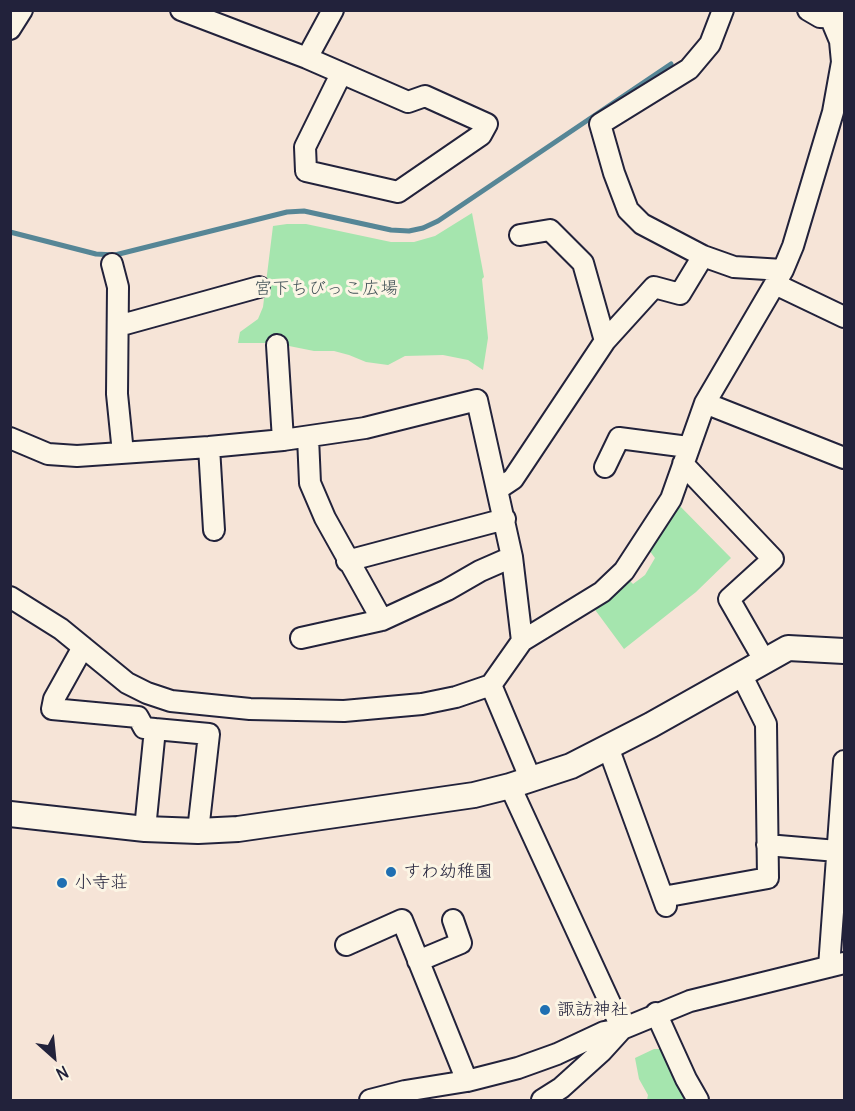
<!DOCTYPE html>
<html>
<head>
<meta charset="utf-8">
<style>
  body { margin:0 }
  #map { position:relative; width:855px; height:1111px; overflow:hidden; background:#f6e4d7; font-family:Delius,sans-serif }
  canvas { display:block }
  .frame { position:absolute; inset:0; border:12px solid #22223b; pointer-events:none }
  .north { position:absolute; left:24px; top:1027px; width:60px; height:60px; -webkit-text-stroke:4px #fcf5e5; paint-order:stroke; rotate:153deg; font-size:16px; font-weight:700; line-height:24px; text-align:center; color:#22223b }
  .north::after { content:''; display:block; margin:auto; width:21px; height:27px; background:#22223b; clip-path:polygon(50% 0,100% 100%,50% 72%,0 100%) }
</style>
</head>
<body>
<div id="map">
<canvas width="855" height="1111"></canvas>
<div class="frame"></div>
<div class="north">N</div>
</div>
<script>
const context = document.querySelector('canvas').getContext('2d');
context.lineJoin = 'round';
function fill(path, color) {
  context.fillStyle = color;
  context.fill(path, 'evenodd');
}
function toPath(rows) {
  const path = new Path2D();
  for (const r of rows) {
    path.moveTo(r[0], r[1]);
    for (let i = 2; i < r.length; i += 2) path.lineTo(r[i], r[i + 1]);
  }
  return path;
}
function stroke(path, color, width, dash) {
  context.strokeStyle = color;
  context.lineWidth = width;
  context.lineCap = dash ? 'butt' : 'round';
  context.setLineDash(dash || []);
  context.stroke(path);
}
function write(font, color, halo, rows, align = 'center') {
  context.font = font + ' Delius,"Klee One",sans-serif';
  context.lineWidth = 6;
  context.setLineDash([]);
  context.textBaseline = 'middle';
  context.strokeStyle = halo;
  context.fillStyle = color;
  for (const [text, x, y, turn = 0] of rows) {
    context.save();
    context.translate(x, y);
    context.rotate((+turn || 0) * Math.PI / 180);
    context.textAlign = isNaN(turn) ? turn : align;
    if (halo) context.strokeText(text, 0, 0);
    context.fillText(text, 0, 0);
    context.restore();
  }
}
fill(toPath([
  [472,213,484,277,482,279,488,338,483,370,468,360,443,355,405,356,388,365,366,362,349,355,334,351,314,351,274,343,238,343,240,332,258,319,263,307,273,226,287,224,306,224,391,242,414,242,435,236],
  [674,500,731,558,696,592,624,649,593,607,629,580,633,584,645,575,655,558,646,546],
  [654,1049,667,1049,695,1100,647,1100,648,1095,639,1079,635,1058]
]), '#a5e5ae');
stroke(toPath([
  [10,232,96,254,115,255,287,212,304,211,391,230,409,231,423,228,438,221,671,64]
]), '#568696', 5);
const minor = toPath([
  [181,10,307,58,408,102,425,96,487,124,481,135,398,192,306,171,305,147,341,74],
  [723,10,710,44,689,69,600,124,614,173,628,210,642,224,703,256,734,267,783,270],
  [808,10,820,17,842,18],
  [10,29,22,10],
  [307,58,333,10],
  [520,235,550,230,583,263,605,341],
  [112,264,118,287,117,394,123,453],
  [775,284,844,317],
  [118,326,259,287],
  [277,345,283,440],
  [705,403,844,458],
  [308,437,310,483,325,518,382,620],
  [10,438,48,454,77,456,209,447,283,440,365,428,477,400,512,557,522,641],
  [209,447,214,530],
  [683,464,773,559,729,599,764,660],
  [605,467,619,438,688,447],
  [498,489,513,479,605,341,654,287,680,294,703,256],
  [347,561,505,519],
  [10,597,61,629,127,683,147,693,171,701,250,709,344,711,422,704,456,697,491,685],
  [301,638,382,620,447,590,480,571,512,557],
  [83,647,54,699,52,709,138,717,144,728,209,734,198,831],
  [608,747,666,906],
  [531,780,491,685,522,641,602,592,624,571,671,499,705,403,783,270,793,246,833,112,842,62,840,41,830,17],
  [510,786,622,1029],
  [145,829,155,729],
  [767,845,837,851],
  [663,897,768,878,766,724,741,674],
  [346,945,402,920,467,1081],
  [418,961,461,943,453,920],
  [829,967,844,761],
  [656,1013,686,1079,698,1100],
  [370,1100,405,1091,467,1081,518,1068,557,1054,604,1032,622,1029,690,1001,844,963],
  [542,1100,561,1088,602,1051,622,1029]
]);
const tertiary = toPath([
  [10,814,145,829,198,831,238,829,474,795,510,786,571,766,651,725,788,648,844,651]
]);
stroke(minor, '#22223b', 24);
stroke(tertiary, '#22223b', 28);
stroke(minor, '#fcf5e5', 20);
stroke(tertiary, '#fcf5e5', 24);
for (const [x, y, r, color] of [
  [391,872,6,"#1f6fb2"],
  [62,883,6,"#1f6fb2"],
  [545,1010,6,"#1f6fb2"]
]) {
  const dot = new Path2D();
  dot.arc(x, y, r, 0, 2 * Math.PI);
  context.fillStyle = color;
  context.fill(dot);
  stroke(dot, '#fcf5e5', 2);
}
write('18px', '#435358', '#fcf5e5', [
  ["宮下ちびっこ広場",326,289]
]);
write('18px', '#22223b', '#fcf5e5', [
  ["すわ幼稚園",403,872],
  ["小寺荘",74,883],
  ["諏訪神社",557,1010]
], 'left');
</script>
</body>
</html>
